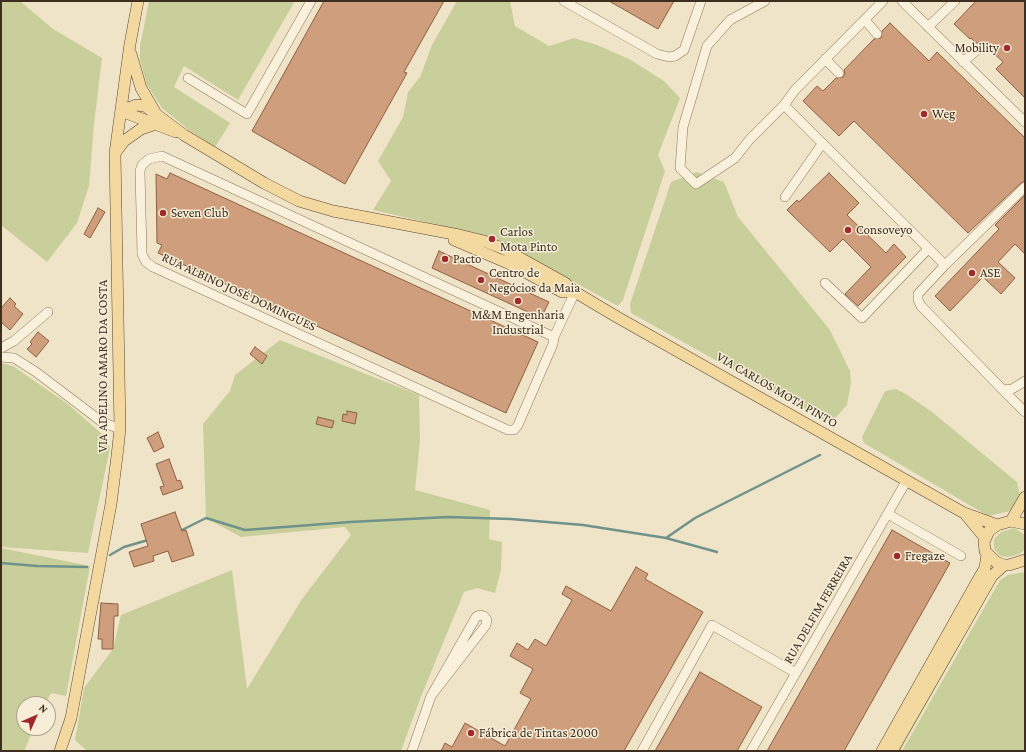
<!DOCTYPE html>
<html>
<head>
<meta charset="utf-8">
<style>
  body { margin:0 }
  #map { position:relative; width:1026px; height:752px; overflow:hidden; background:#f0e4c8; font-family:"Crimson Pro",serif }
  canvas { display:block }
  .frame { position:absolute; inset:0; border:2px solid #3d2e20; pointer-events:none }
  .north { position:absolute; left:16px; top:696px; width:40px; height:40px; box-sizing:border-box; background:#f7eed8; border:1px solid #ada18e; border-radius:50%; rotate:45deg; font-size:11px; font-weight:700; line-height:16px; text-align:center; color:#3d2e20 }
  .north::after { content:''; display:block; margin:auto; width:14px; height:18px; background:#9e2a2b; clip-path:polygon(50% 0,100% 100%,50% 72%,0 100%) }
</style>
</head>
<body>
<div id="map">
<canvas width="1026" height="752"></canvas>
<div class="frame"></div>
<div class="north">N</div>
</div>
<script>
const context = document.querySelector('canvas').getContext('2d');
context.lineJoin = 'round';
function fill(path, color) {
  context.fillStyle = color;
  context.fill(path, 'evenodd');
}
function toPath(rows) {
  const path = new Path2D();
  for (const r of rows) {
    path.moveTo(r[0], r[1]);
    for (let i = 2; i < r.length; i += 2) path.lineTo(r[i], r[i + 1]);
  }
  return path;
}
function stroke(path, color, width, dash) {
  context.strokeStyle = color;
  context.lineWidth = width;
  context.lineCap = dash ? 'butt' : 'round';
  context.setLineDash(dash || []);
  context.stroke(path);
}
function write(font, color, halo, rows, align = 'center') {
  context.font = font + ' "Crimson Pro",serif';
  context.lineWidth = 3;
  context.setLineDash([]);
  context.textBaseline = 'middle';
  context.strokeStyle = halo;
  context.fillStyle = color;
  for (const [text, x, y, turn = 0] of rows) {
    context.save();
    context.translate(x, y);
    context.rotate((+turn || 0) * Math.PI / 180);
    context.textAlign = isNaN(turn) ? turn : align;
    if (halo) context.strokeText(text, 0, 0);
    context.fillText(text, 0, 0);
    context.restore();
  }
}
fill(toPath([
  [1,1,20,1,53,29,102,58,94,124,89,186,77,223,47,262,1,225],
  [149,1,295,1,238,100,184,66,174,87,230,123,215,147,189,130,162,108,147,85,140,60,140,46],
  [457,1,510,1,515,26,549,46,574,38,597,45,629,59,664,81,680,98,658,155,665,171,623,300,618,306,492,237,373,210,391,181,378,161,403,117,408,92,420,77,432,45],
  [697,172,724,182,738,217,830,330,850,371,851,383,847,405,830,424,631,313,630,304,671,182],
  [280,340,419,395,420,441,415,490,490,510,489,539,502,542,501,570,495,593,477,588,464,592,420,699,401,751,87,751,75,740,84,688,113,649,121,615,232,570,247,689,302,599,351,535,345,527,241,537,206,518,203,424,230,391,235,375],
  [1,363,13,366,69,405,104,436,110,448,88,553,1,547],
  [896,389,906,394,932,412,1017,482,1020,495,1011,511,988,516,864,443,862,437,885,391],
  [1015,528,1025,535,1025,549,1020,554,1008,557,1000,556,994,549,994,539,1001,532],
  [1,548,90,566,66,696,51,693,45,704,24,704,24,728,34,728,24,751,1,751],
  [1025,572,1025,751,902,751,1000,580,1008,575],
  [987,592,989,593,900,751,897,751]
]), '#c9cf9b');
stroke(toPath([
  [180,531,206,518,245,530,350,522,448,517,511,519,583,525,666,538,695,518,820,455],
  [666,538,717,552],
  [110,555,124,547,148,540],
  [1,563,37,566,87,567]
]), '#6f938a', 2.5);
const building = toPath([
  [324,1,444,1,404,72,407,73,345,184,252,131,324,1],
  [609,1,674,1,658,29,609,1],
  [976,1,1025,1,1025,98,996,69,1003,62,986,46,985,47,981,42,976,43,971,38,970,39,954,24,976,1],
  [890,23,929,61,937,52,1025,138,1025,181,1021,183,968,233,854,121,839,136,803,101,817,86,823,91,836,78,843,77,845,74,844,70,874,39,881,38,882,31,890,23],
  [170,173,538,342,506,413,158,253,162,245,157,243,156,174,167,179,170,173],
  [829,173,859,203,847,215,886,253,894,244,906,257,858,306,845,294,871,267,843,239,830,252,787,210,797,200,799,202,829,173],
  [1025,195,1025,254,1015,244,998,262,1015,278,1001,294,983,277,950,311,935,296,999,229,995,225,1025,195],
  [98,208,105,212,90,238,84,234,98,208],
  [439,251,549,302,541,318,432,268,439,251],
  [10,298,16,304,14,306,23,314,10,330,1,322,1,308,10,298],
  [38,332,49,341,36,357,27,349,32,344,30,342,38,332],
  [255,347,267,356,262,364,250,354,255,347],
  [347,411,357,413,355,424,342,421,343,414,347,415,347,411],
  [318,417,334,421,332,428,316,424,318,417],
  [158,432,164,447,154,452,147,438,158,432],
  [169,459,177,481,180,480,183,488,163,495,160,487,164,486,156,464,169,459],
  [175,512,182,531,186,530,194,555,172,562,168,551,153,556,154,561,134,567,129,552,148,546,141,524,175,512],
  [892,530,950,563,844,751,767,751,892,530],
  [636,567,648,574,645,579,703,612,624,751,441,751,445,743,452,747,465,723,505,746,531,699,520,693,533,669,510,656,517,643,528,650,535,639,546,646,572,600,562,594,566,586,611,611,636,567],
  [101,603,118,604,118,616,114,616,113,649,102,649,102,639,98,639,101,603],
  [700,672,762,707,737,751,655,751,700,672]
]);
fill(building, '#cf9f7d');
stroke(building, '#8d5f41', 1);
const minor = toPath([
  [564,1,657,54,669,57,675,56,684,50,701,1],
  [765,1,730,20,707,46,683,127,680,168,696,184,735,158,750,139,784,105],
  [883,1,795,90,784,105,945,265,918,294,918,300,921,306,1003,390,1012,389,1025,381],
  [902,1,1025,122],
  [865,20,877,34],
  [928,27,955,1],
  [825,59,839,73],
  [963,62,979,48],
  [188,78,247,114,311,1],
  [785,197,822,144],
  [945,265,1025,187],
  [825,283,862,318,928,249],
  [554,337,162,156,149,159,142,165,140,171,142,254,146,262,153,267,508,430,514,430,518,425,553,344,554,337,575,292],
  [1,348,14,341,48,312],
  [1,357,14,358,36,372,102,422,120,429],
  [1003,390,1025,412],
  [888,514,961,556],
  [412,751,431,696,476,617,480,615,484,616,487,620,486,625,431,696],
  [642,751,712,625,796,673],
  [751,751,907,480]
]);
const major = toPath([
  [131,54,141,88,155,112],
  [121,111,136,105,145,106,184,135,264,183,299,201,333,211,459,235,484,241,504,249,565,283,575,292,617,317,964,513,997,525],
  [121,111,176,132],
  [116,152,124,141,141,129,153,125],
  [454,240,510,264,562,292,575,292],
  [966,515,985,538],
  [1011,521,1025,497],
  [1025,524,1011,521,997,525,989,531,984,542,985,551,996,562,1004,565,1009,565,1025,560],
  [60,751,71,718,111,504,117,456,120,429,119,374,115,153,130,44,138,1],
  [882,751,978,580,985,568,987,554],
  [892,751,992,576,1004,565]
]);
stroke(minor, '#8d765c', 10);
stroke(major, '#5b4430', 12);
stroke(minor, '#faf1dc', 9);
stroke(major, '#f3d9a0', 11);
for (const [x, y, r, color] of [
  [1007,48,4,"#9e2a2b"],
  [924,114,4,"#9e2a2b"],
  [163,213,4,"#9e2a2b"],
  [848,230,4,"#9e2a2b"],
  [492,239,4,"#9e2a2b"],
  [445,259,4,"#9e2a2b"],
  [972,273,4,"#9e2a2b"],
  [481,280,4,"#9e2a2b"],
  [518,301,4,"#9e2a2b"],
  [897,556,4,"#9e2a2b"],
  [471,733,4,"#9e2a2b"]
]) {
  const dot = new Path2D();
  dot.arc(x, y, r, 0, 2 * Math.PI);
  context.fillStyle = color;
  context.fill(dot);
  stroke(dot, '#f7eed8', 1.5);
}
write('13px', '#3d2e20', '#f7eed8', [
  ["Mobility",999,48,"right"],
  ["Weg",932,114],
  ["Seven Club",171,213],
  ["Consoveyo",856,230],
  ["Carlos",500,232],
  ["Mota Pinto",500,247],
  ["Pacto",453,259],
  ["Centro de",489,273],
  ["Negócios da Maia",489,288],
  ["ASE",980,273],
  ["M&M Engenharia",518,315,"center"],
  ["Industrial",518,330,"center"],
  ["Fregaze",905,556],
  ["Fábrica de Tintas 2000",479,733]
], 'left');
write('13px', '#3d2e20', '#f7eed8', [
  ["RUA ALBINO JOSÉ DOMINGUES",239,292,25],
  ["VIA ADELINO AMARO DA COSTA",103,366,-90],
  ["VIA CARLOS MOTA PINTO",777,390,30],
  ["RUA DELFIM FERREIRA",818,609,-60]
]);
</script>
</body>
</html>
